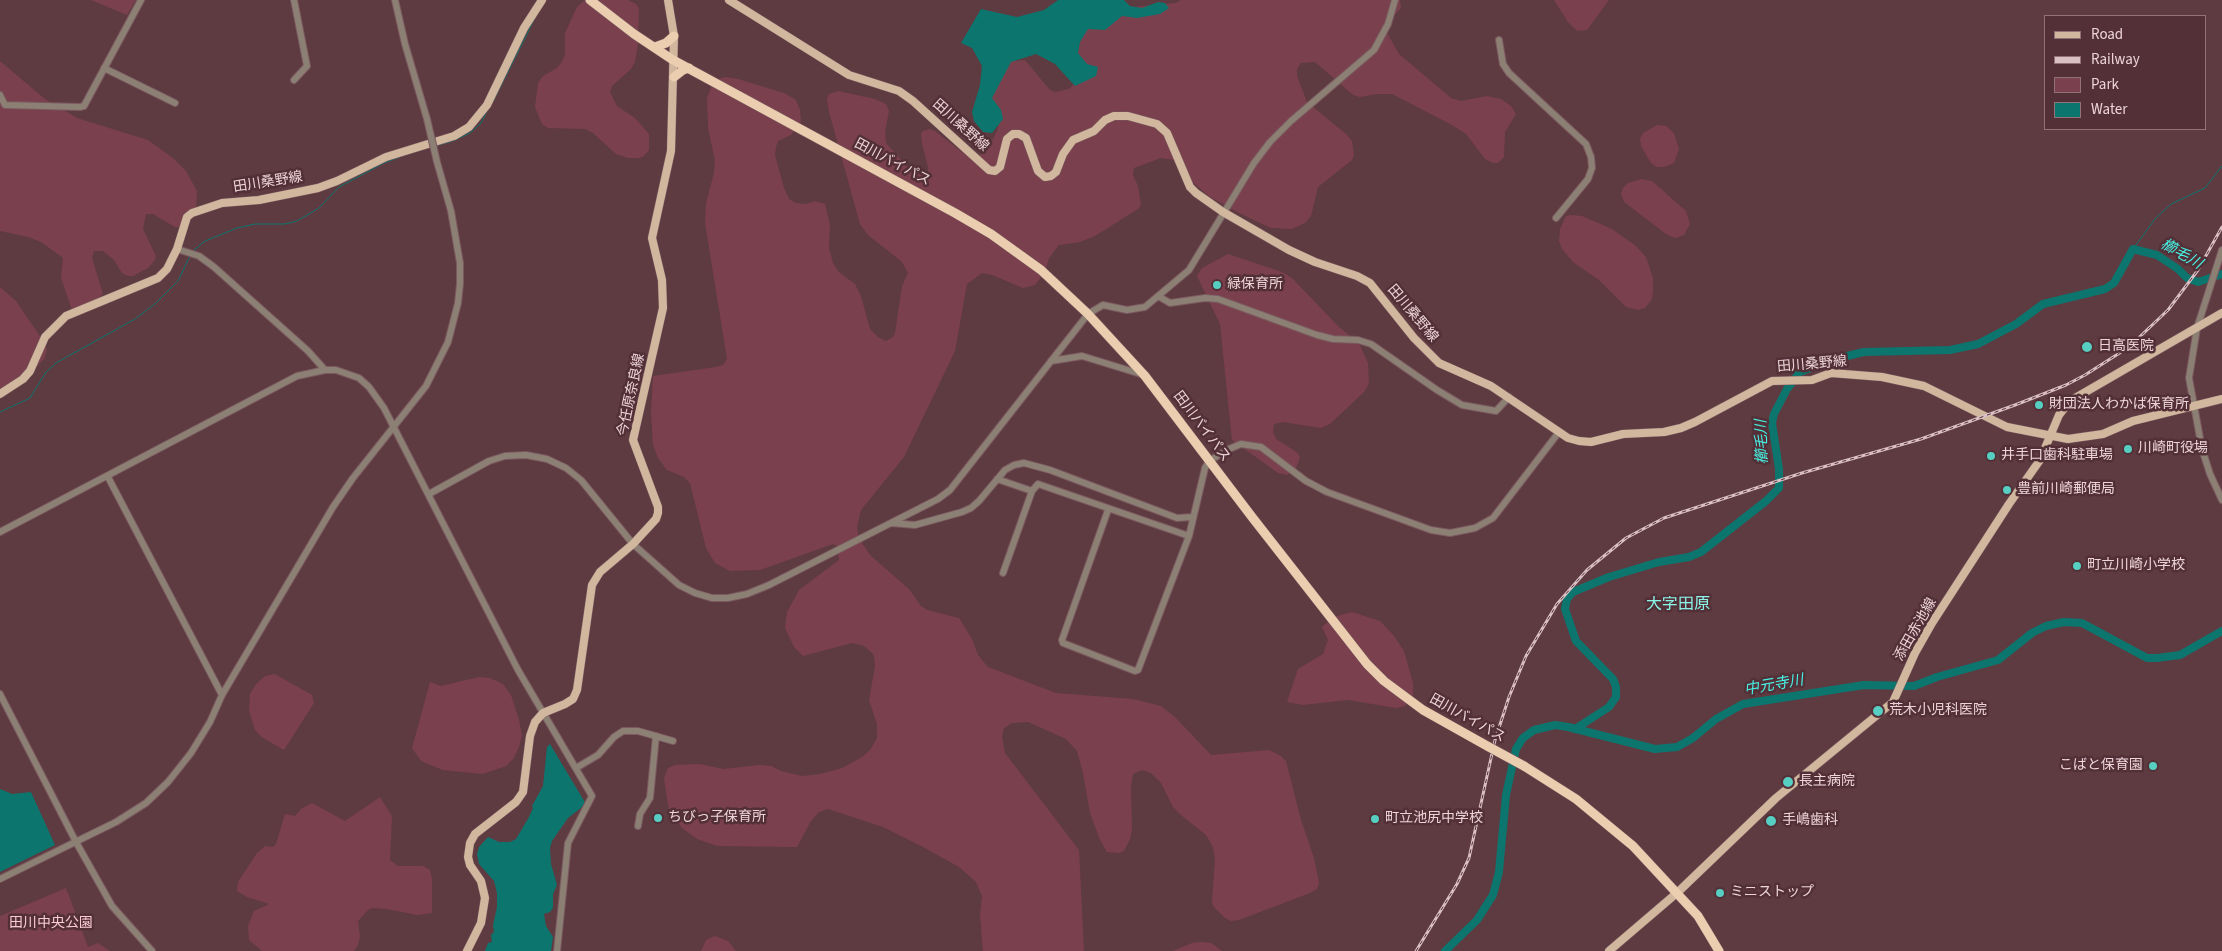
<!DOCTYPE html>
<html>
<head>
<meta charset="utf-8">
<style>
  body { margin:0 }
  #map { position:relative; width:2222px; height:951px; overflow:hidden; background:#5e3a41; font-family:"Source Sans 3",sans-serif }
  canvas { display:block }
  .legend { position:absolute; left:2044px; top:15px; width:162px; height:115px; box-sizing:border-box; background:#533037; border:1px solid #907277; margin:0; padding:6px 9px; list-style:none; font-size:15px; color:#ecd4d8 }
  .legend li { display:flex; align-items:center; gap:10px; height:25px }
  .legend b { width:25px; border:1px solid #907277 }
</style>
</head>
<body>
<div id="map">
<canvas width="2222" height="951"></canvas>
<ul class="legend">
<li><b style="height:6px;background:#d0b79e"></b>Road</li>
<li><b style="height:6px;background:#dac0c5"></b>Railway</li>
<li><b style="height:14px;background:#7b404d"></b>Park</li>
<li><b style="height:14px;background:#0c766e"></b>Water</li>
</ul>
</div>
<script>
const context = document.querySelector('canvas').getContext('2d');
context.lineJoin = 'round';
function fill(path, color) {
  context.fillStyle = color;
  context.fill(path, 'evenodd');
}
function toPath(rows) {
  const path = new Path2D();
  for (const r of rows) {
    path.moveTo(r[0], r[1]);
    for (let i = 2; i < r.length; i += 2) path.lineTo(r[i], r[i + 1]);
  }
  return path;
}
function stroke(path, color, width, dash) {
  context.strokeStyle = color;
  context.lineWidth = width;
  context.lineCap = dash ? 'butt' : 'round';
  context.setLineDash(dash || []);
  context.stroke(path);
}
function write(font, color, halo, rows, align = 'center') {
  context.font = font + ' "Source Sans 3","Noto Sans JP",sans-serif';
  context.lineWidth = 5;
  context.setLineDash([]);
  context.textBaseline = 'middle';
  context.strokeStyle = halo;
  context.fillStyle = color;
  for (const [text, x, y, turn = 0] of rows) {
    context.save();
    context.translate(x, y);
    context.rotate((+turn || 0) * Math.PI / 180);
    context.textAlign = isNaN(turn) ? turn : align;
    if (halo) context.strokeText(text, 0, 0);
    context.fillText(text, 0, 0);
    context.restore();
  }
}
fill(toPath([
  [91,0,136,0,127,15],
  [585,0,628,0,636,4,639,8,638,44,635,62,631,69,612,86,610,92,617,106,635,118,649,134,649,150,644,156,639,158,628,158,616,154,593,133,585,129,548,128,542,124,535,107,538,83,543,76,557,68,562,62,565,54,565,33,577,7],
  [1181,0,1400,0,1401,8,1390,20,1387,33,1399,54,1451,98,1461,101,1487,96,1501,99,1511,106,1516,114,1505,132,1504,157,1498,163,1493,163,1485,159,1466,134,1452,125,1392,94,1377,94,1360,97,1353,95,1315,62,1301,63,1297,69,1297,76,1307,102,1346,134,1352,141,1354,155,1352,160,1318,187,1311,216,1305,223,1292,229,1271,228,1241,214,1210,197,1188,178,1174,160,1161,158,1134,168,1133,175,1138,186,1141,205,1138,209,1095,236,1080,242,1059,245,1049,258,1045,272,1035,285,1023,288,992,275,982,273,967,284,955,351,904,457,861,510,857,527,858,534,862,543,871,556,909,589,921,606,927,610,959,618,972,639,978,655,988,667,1056,693,1133,699,1161,706,1176,718,1211,755,1269,750,1281,756,1286,761,1301,820,1314,858,1319,883,1317,889,1310,893,1239,920,1231,921,1225,918,1213,906,1212,900,1215,860,1213,847,1206,835,1182,816,1173,807,1161,783,1151,773,1142,770,1133,774,1131,787,1132,829,1130,839,1124,851,1119,853,1107,852,1100,840,1090,813,1083,773,1077,751,1066,739,1028,722,1012,723,1004,728,1002,737,1005,753,1079,850,1084,951,983,951,980,915,982,896,976,882,959,867,923,847,883,827,828,809,819,812,811,821,797,847,717,846,697,839,682,828,671,814,668,805,664,778,668,768,675,765,699,764,724,769,759,765,771,766,781,771,802,776,820,774,842,768,862,757,870,750,877,738,877,724,869,700,875,666,874,656,872,653,864,646,852,643,803,656,794,647,785,628,787,612,799,590,839,560,837,546,833,544,760,570,730,571,715,563,706,548,690,483,684,477,667,470,658,458,653,445,651,413,653,376,716,367,723,365,727,359,705,223,706,203,714,173,715,161,708,128,707,98,712,85,718,79,725,77,738,79,784,93,796,100,800,110,801,121,791,135,778,141,776,147,775,155,784,188,789,199,796,203,806,204,815,201,825,204,830,225,829,248,833,263,839,272,855,284,861,296,870,329,878,337,886,341,893,337,895,333,902,286,908,273,902,262,868,235,860,224,829,112,827,99,829,94,838,91,875,99,886,104,889,111,885,132,886,143,913,173,924,175,928,172,928,167,922,143,921,133,923,131,930,129,935,131,971,159,978,157,992,141,997,131,1000,119,990,96,992,75,1012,61,1025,60,1050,90,1055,92,1069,89,1074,84,1070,72,1084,31,1135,7,1176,3],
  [1554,0,1609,0,1587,30,1577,31,1568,22],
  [0,61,45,99,77,118,148,140,174,159,186,171,197,191,196,209,181,227,175,227,153,214,146,214,143,229,156,256,155,260,148,268,133,276,128,276,122,273,114,260,103,251,94,251,92,258,103,294,96,300,72,310,61,278,63,258,41,242,28,237,0,231],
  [1657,125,1666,126,1674,133,1679,149,1674,163,1664,167,1657,167,1651,163,1641,146,1640,139,1643,133],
  [1641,179,1652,181,1686,211,1690,224,1684,235,1675,238,1666,234,1624,202,1621,194,1623,188,1628,183],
  [1571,215,1582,216,1612,229,1636,246,1646,257,1653,278,1653,291,1652,299,1645,308,1638,310,1626,307,1599,280,1573,262,1562,249,1559,241,1560,229,1566,216],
  [1228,254,1282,272,1292,278,1339,327,1359,343,1368,363,1369,384,1364,392,1330,424,1321,428,1283,422,1274,424,1273,432,1276,439,1298,453,1300,458,1296,468,1287,475,1278,473,1232,440,1220,324,1197,276,1202,268],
  [0,287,16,301,44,342,47,350,44,359,33,370,0,396],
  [1352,612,1380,621,1394,636,1404,651,1413,683,1413,696,1411,699,1405,706,1396,708,1348,700,1303,705,1287,702,1298,669,1323,654,1328,640,1322,627,1334,617],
  [275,674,312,695,314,703,284,750,263,738,255,730,249,711,250,694,256,684,265,676],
  [479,677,490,678,503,684,511,695,519,720,522,735,519,747,514,758,506,766,483,774,443,770,421,761,412,748,430,682,441,686],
  [380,797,392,816,390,860,398,866,423,866,430,870,432,879,432,913,417,915,387,909,372,908,368,910,358,921,360,937,358,945,354,951,262,951,249,940,248,926,254,911,269,904,247,897,237,891,238,882,257,853,265,846,273,847,276,844,285,814,295,816,301,809,312,803,345,821],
  [66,888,88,947,98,943,110,951,0,951,0,916],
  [715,936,728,941,736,951,701,951,706,940],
  [1202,942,1211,943,1222,951,1173,951,1192,943]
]), '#7b404d');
fill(toPath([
  [1058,0,1124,0,1130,6,1142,8,1158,2,1165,3,1169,8,1160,14,1137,18,1122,16,1105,30,1088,29,1080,42,1078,53,1087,64,1098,67,1096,76,1075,86,1055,64,1036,54,1011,62,992,98,1001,110,1003,119,992,133,983,132,974,121,972,112,980,85,982,66,972,48,961,43,981,9,1017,17,1044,10],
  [550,744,586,804,568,818,552,841,550,848,551,864,557,885,553,894,553,908,550,912,544,914,546,926,553,937,551,951,485,951,488,943,492,942,491,935,494,932,493,925,497,907,497,893,494,881,479,864,477,854,479,847,488,837,499,842,510,842,516,839,529,817,533,808,532,806,543,786,547,747],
  [0,789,12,794,31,792,55,845,0,872]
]), '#0c766e');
stroke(toPath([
  [493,102,537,14],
  [439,145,453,141,470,133,481,123,488,109],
  [2133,249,2155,219,2171,204,2205,188,2222,166],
  [193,251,205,241,237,228,255,224,285,224,297,221,319,208,339,187,384,163,400,157],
  [0,412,30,398,46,372,56,363,135,319,155,304,178,281,190,256]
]), '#0c766e', 1);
stroke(toPath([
  [1575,729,1609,707,1616,697,1616,687,1613,679,1576,641,1565,609,1567,599,1573,592,1609,577,1659,562,1689,557,1701,552,1766,501,1779,488,1779,469,1772,423,1774,414,1787,389,1800,372,1830,360,1864,352,1950,350,1978,344,2016,324,2043,304,2105,289,2114,283,2133,249,2157,255,2178,269,2187,278,2198,282,2222,274],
  [1445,951,1477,920,1493,895,1499,872,1506,795,1516,749,1523,738,1534,730,1555,725,1568,727,1655,749,1677,747,1693,738,1716,719,1743,704,1864,685,1914,686,1937,677,1998,660,2032,633,2046,626,2064,622,2082,623,2147,658,2157,658,2180,655,2222,631]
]), '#0c766e', 8);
const minor = toPath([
  [294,0,307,66,294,80],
  [395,0,405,44,427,119],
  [1499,40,1503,64,1509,73,1586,144,1591,157,1592,168,1588,179,1556,218],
  [104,68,175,103],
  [0,95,5,105,80,107,84,106,141,0],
  [177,249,199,256,214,267,308,351,325,370],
  [2222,250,2197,328,2189,378,2202,449,2210,474,2222,500],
  [1158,296,1170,303,1205,298,1218,299,1317,335,1333,339,1358,340,1371,344,1437,390,1462,405,1496,411,1509,397],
  [1051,361,1082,356,1144,375],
  [108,477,222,695],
  [997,479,1032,491],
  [429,494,489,461,505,456,526,455,547,459,566,468,581,480,633,544,679,585,695,593,712,598,728,598,747,594,769,585,938,499,950,490,1088,314,1103,305,1127,310,1145,307,1189,270,1254,163,1270,142,1291,121,1374,50,1388,24,1395,0],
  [1108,510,1062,640,1063,643,1135,671,1138,670,1189,536,1205,468,1209,461,1229,449,1241,444,1261,447,1306,481,1327,492,1431,530,1450,533,1475,528,1493,518,1559,432],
  [891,523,915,525,962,512,971,508,979,501,1005,470,1014,465,1024,463,1050,470,1177,518,1192,517],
  [0,532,297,376,325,370,336,370,359,378,369,387,384,408,518,670,592,796,568,843,557,951],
  [1003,573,1032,491,1038,484,1189,536],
  [0,694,76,842,112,906,152,951],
  [576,768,598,755,614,737,623,731,638,731,673,741],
  [638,826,640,814,650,798,656,736],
  [0,879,116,822,146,803,168,782,191,753,210,722,222,695,333,507,353,478,426,386,448,342,458,303,460,284,460,263,451,211,437,162]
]);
const major = toPath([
  [729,0,849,75,899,91,913,101,989,170,995,171,1000,167,1007,139,1013,134,1019,134,1026,138,1038,171,1045,177,1051,176,1056,172,1063,154,1073,140,1094,131,1105,120,1114,116,1128,116,1157,124,1167,133,1190,187,1196,193,1223,212,1289,250,1315,262,1357,276,1370,283,1414,338,1439,363,1491,386,1568,438,1579,441,1591,442,1623,434,1664,432,1681,428,1695,422,1772,381,1812,380,1831,373,1882,377,1924,386,2007,427,2068,439,2103,434,2133,421,2222,399],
  [0,394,23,379,30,371,45,337,66,316,158,278,167,269,177,249,187,217,192,213,222,203,259,200,318,188,337,181,386,157,454,136,469,127,487,105,524,28,542,0],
  [467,951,481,923,485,898,481,881,470,865,468,857,470,843,475,834,516,802,523,792,530,736,535,722,543,713,565,704,573,699,577,690,592,585,600,572,633,544,656,519,658,513,658,507,633,440,663,308,662,280,652,238,671,151,674,36,668,0],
  [1609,951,1678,892,1776,798,1893,702,1915,653,1932,623,2009,504,2040,460,2059,415,2070,401,2222,313]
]);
const highway = toPath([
  [590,0,634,34,673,60,955,213,991,234,1041,270,1088,314,1145,376,1252,517,1367,664,1384,681,1423,710,1489,747],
  [655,47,666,43,674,36],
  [674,77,683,70,689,68],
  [1524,766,1576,799,1633,846,1698,916,1719,951]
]);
stroke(minor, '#7a595f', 8);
stroke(major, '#7a595f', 9);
stroke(highway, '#7a595f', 10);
stroke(minor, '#8c7f73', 6);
stroke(major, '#d0b79e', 8);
stroke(highway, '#ebcdaf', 9);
const rail = toPath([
  [1416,951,1457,884,1469,858,1495,740,1509,697,1526,656,1557,604,1587,570,1626,538,1664,518,1802,473,1921,439,2015,405,2066,385,2085,375,2129,347,2168,310,2198,270,2222,227]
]);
stroke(rail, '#dac0c5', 3);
stroke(rail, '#533037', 1, [4]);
const minorBridge = toPath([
  [427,119,437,162]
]);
const highwayBridge = toPath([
  [1489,747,1524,766]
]);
stroke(minorBridge, '#7a595f', 8, []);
stroke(highwayBridge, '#7a595f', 10, []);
stroke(minorBridge, '#8c7f73', 6);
stroke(highwayBridge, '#ebcdaf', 9);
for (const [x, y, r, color] of [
  [1217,285,5,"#57cec2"],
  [2087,347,6,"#57cec2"],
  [2039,405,5,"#57cec2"],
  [2128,449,5,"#57cec2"],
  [1991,456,5,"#57cec2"],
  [2007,490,5,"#57cec2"],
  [2077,566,5,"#57cec2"],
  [1878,711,6,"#57cec2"],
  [2153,766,5,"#57cec2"],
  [1788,782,6,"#57cec2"],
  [658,818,5,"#57cec2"],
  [1375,819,5,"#57cec2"],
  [1771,821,6,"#57cec2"],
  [1720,893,5,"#57cec2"]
]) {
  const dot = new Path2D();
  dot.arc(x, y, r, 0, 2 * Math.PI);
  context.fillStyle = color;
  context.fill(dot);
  stroke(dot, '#533037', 2);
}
write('14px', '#ecd4d8', '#533037', [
  ["田川桑野線",960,126,42],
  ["田川バイパス",892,163,28],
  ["田川桑野線",268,183,-9],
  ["田川桑野線",1412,314,50],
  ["田川桑野線",1812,365,-5],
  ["今任原奈良線",632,395,-78],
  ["田川バイパス",1201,427,53],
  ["添田赤池線",1916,630,-60],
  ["田川バイパス",1467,719,29]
]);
write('14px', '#ecd4d8', '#533037', [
  ["緑保育所",1227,285],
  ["日高医院",2098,347],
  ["財団法人わかば保育所",2049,405],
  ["川崎町役場",2138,449],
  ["井手口歯科駐車場",2001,456],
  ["豊前川崎郵便局",2017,490],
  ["町立川崎小学校",2087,566],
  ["荒木小児科医院",1889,711],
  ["こばと保育園",2143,766,"right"],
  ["長主病院",1799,782],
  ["ちびっ子保育所",668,818],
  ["町立池尻中学校",1385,819],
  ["手嶋歯科",1782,821],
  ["ミニストップ",1730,893]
], 'left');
write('14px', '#facad3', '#533037', [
  ["田川中央公園",51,924]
]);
write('italic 15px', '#45f2e4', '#533037', [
  ["櫛毛川",2181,255,30],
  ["櫛毛川",1763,442,-92],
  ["中元寺川",1774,686,-10]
]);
write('16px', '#8bf4e9', '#533037', [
  ["大字田原",1678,605]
]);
</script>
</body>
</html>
